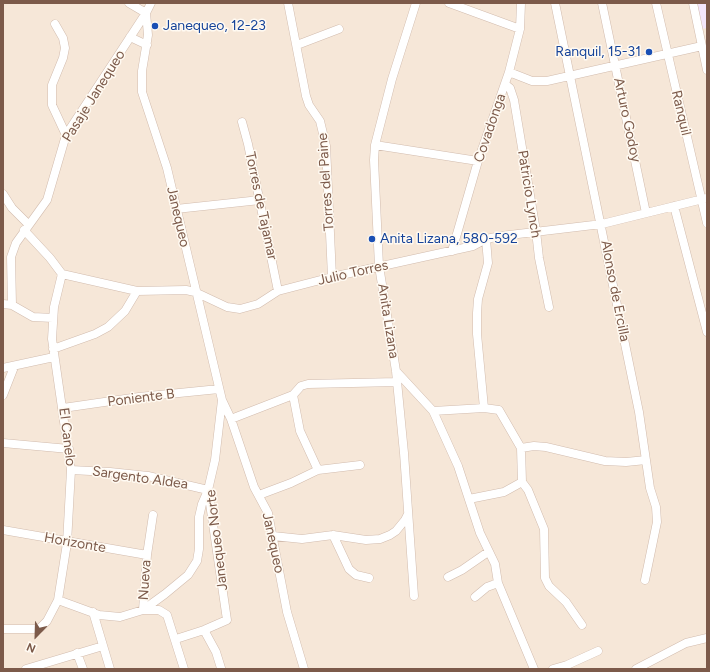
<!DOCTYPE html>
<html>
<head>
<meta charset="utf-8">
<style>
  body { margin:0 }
  #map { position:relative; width:710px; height:672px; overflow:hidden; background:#fef6ea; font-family:Figtree,sans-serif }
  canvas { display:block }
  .frame { position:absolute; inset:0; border:4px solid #7c5a4a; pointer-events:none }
  .north { position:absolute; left:16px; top:616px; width:40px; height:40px; -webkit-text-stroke:3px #fffaf2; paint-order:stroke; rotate:203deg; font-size:11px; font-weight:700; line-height:16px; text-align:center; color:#7c5a4a }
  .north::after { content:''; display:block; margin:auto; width:14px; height:18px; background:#7c5a4a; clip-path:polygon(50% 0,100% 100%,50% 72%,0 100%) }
</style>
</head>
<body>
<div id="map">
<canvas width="710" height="672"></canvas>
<div class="frame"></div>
<div class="north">N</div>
</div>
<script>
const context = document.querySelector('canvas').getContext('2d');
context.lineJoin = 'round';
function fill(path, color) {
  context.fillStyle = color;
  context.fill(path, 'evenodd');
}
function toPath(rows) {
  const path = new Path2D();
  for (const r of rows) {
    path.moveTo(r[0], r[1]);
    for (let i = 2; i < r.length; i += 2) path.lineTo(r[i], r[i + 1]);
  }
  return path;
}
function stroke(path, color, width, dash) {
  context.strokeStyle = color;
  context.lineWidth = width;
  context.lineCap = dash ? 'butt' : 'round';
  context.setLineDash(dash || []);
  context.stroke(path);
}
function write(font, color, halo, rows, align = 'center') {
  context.font = font + ' Figtree,sans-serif';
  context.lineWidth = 3;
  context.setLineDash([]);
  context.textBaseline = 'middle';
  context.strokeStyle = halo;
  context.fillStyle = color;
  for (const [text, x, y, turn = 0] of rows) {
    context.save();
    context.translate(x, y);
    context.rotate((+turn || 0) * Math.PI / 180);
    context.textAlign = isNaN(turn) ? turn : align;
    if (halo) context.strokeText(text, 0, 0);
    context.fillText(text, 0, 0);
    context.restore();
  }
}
fill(toPath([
  [3,3,707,3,707,669,3,669]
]), '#f6e7d8');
fill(toPath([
  [696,3,707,3,707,28,701,29]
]), '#f3e6fb');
const minor = toPath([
  [129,3,146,13],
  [288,3,306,96,309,105,320,121,326,146,332,277],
  [449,3,520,29],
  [555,3,639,412,650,488,656,507,657,522,645,580],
  [602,3,646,213],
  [656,3,707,223],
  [693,3,707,70],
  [146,13,148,35,142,71,142,92,167,168,222,400,215,460,208,490,227,620,204,630,176,639],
  [55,24,63,38,65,48,63,58,52,85,52,105,66,135],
  [130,37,147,45],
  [297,45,339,29],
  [509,72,532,81,547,81,702,46],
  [505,84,510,88,514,100,536,231,539,258,549,307],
  [242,122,248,144,278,291],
  [375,145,478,161],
  [3,194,12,208,28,224],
  [674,206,707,332],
  [176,209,260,200],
  [24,230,50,258,62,274,137,291,186,290,195,292,227,307,240,309,258,304,278,291,332,277,473,246,486,239,501,236,602,224,707,198],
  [452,251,478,161,509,72,520,29,521,3],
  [3,304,12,305],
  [12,305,11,257,16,243,47,200,66,135,146,13,151,3],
  [12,305,33,317,53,318],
  [53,349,95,334,108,327,125,311,137,291],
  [3,368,54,357],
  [396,371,433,411,458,466,480,533,495,564,498,583,534,669],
  [3,395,14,367],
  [293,395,300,431,318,470],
  [222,400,231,419,254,487,268,513,287,612,304,669],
  [63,408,139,397,219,389],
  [484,408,477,334,477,313,478,299,488,263,486,239],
  [433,411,484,408,499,410,521,448,522,482,528,490,544,529,545,578,549,586,566,602,582,625],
  [231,419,293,395,301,386,308,384,397,382],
  [3,443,69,449],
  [521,448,534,446,546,447,605,461,626,462,646,460],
  [71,470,110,472,148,476,208,490],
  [259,495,291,483,318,470,360,465],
  [469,499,504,492,522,482],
  [3,530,147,555],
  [333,535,349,569,356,575,369,578],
  [273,536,302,539,333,535,366,540,380,539,390,535,396,531,405,520,408,514],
  [448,577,462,570,488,552],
  [414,596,404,453,396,371,379,266,374,160,375,145,392,79,416,3],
  [475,597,487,587,498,583],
  [58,600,99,615,120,617,143,610,165,594,188,575,197,561,199,549,199,517,202,504,208,490],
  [143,610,147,555,153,515],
  [144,610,159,610,167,615,184,669],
  [93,612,110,669],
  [3,629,33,629,40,628,47,621,58,600,67,543,71,470,52,339,54,307,62,274],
  [204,630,216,652,221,668],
  [77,653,83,669],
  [26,669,103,646],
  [553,669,567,665,598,651],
  [636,669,686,643,707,638]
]);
stroke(minor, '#d2bcae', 9);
stroke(minor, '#fff', 8);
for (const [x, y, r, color] of [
  [155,26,4,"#1a4fb4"],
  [649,52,4,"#1a4fb4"],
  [372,239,4,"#1a4fb4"]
]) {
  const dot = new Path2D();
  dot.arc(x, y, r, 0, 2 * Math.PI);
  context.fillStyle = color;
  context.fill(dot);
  stroke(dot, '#fffaf2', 1.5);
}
write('14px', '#164399', '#fffaf2', [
  ["Janequeo, 12-23",163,26],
  ["Ranquil, 15-31",641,52,"right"],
  ["Anita Lizana, 580-592",380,239]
], 'left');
write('14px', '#7c5a4a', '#fffaf2', [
  ["Pasaje Janequeo",94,96,-58],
  ["Ranquil",681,113,77],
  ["Arturo Godoy",627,120,78],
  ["Covadonga",490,128,-71],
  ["Torres del Paine",326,182,-94],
  ["Patricio Lynch",529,194,81],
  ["Torres de Tajamar",261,206,78],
  ["Janequeo",178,217,77],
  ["Julio Torres",353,273,-13],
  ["Alonso de Ercilla",615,291,79],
  ["Anita Lizana",388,321,81],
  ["Poniente B",141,398,-7],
  ["El Canelo",67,437,83],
  ["Sargento Aldea",140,478,8],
  ["Janequeo Norte",217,540,-97],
  ["Horizonte",75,543,10],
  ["Janequeo",273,543,78],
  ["Nueva",145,580,-86]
]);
</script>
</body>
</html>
